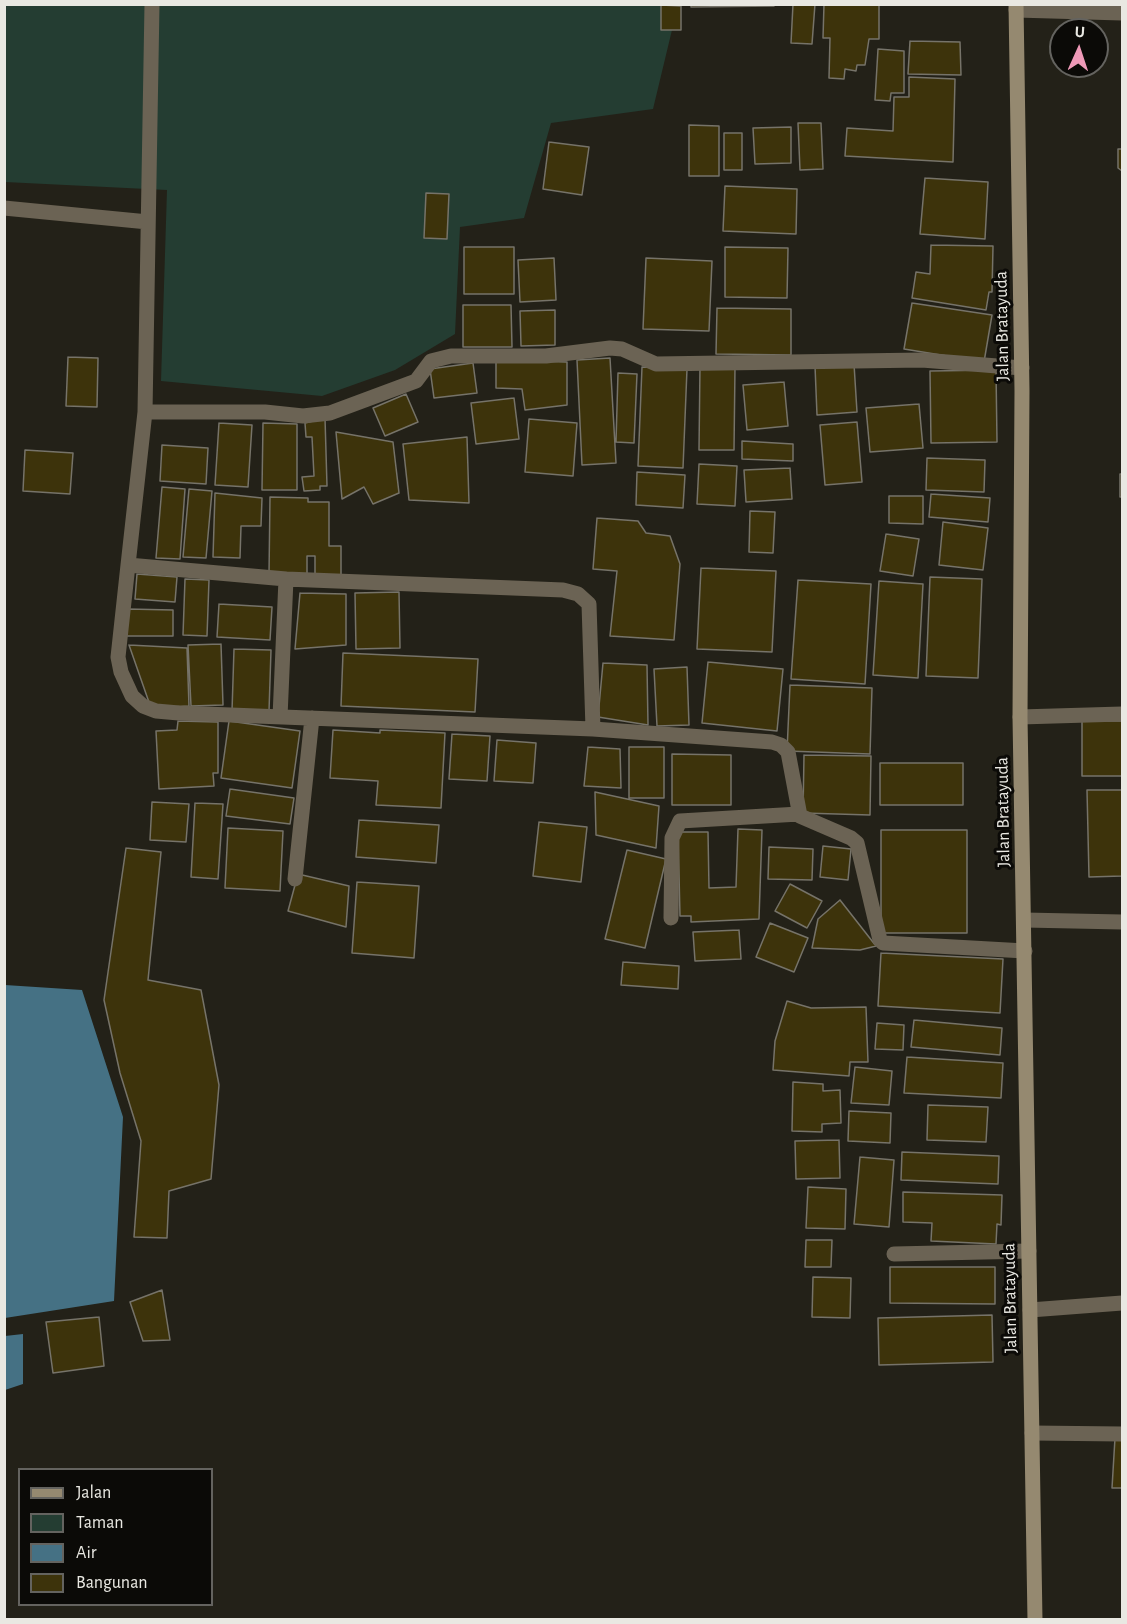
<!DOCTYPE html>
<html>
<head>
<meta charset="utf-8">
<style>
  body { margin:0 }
  #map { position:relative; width:1127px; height:1624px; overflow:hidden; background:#232118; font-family:"Alegreya Sans",sans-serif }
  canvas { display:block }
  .frame { position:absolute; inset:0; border:6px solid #e9e8e2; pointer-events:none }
  .legend { position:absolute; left:18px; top:1468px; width:195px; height:138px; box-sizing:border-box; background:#0b0a07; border:2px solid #64635f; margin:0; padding:8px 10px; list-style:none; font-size:18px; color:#e9e8e2 }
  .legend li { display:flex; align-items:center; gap:12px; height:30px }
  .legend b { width:30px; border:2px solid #64635f }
  .north { position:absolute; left:1049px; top:18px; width:60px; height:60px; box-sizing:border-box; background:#0b0a07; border:2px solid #64635f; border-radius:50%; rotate:3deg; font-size:16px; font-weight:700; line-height:24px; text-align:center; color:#e9e8e2 }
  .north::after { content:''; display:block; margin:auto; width:21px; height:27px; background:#ef9ab8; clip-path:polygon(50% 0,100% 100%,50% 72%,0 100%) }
</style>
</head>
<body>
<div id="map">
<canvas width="1127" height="1624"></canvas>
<div class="frame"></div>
<ul class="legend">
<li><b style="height:8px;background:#958970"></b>Jalan</li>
<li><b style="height:16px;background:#243d32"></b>Taman</li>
<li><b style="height:16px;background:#457184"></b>Air</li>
<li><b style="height:16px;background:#3d330b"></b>Bangunan</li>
</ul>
<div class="north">U</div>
</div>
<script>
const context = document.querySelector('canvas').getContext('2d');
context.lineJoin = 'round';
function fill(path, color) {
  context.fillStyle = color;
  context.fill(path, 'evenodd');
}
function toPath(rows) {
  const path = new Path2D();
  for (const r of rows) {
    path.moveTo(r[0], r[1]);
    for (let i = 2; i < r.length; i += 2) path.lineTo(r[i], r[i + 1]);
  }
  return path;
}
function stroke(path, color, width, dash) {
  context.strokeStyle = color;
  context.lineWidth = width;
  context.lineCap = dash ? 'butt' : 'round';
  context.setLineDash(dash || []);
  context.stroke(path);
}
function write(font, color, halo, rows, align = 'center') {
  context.font = font + ' "Alegreya Sans",sans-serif';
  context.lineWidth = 6;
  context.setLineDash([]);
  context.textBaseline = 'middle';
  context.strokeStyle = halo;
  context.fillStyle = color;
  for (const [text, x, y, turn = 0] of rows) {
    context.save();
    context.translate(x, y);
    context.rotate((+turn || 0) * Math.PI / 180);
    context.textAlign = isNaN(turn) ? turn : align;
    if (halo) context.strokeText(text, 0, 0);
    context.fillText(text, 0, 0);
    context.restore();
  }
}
fill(toPath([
  [5,5,678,5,653,109,551,123,524,218,460,227,455,334,395,370,322,396,161,381,167,190,5,182]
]), '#243d32');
fill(toPath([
  [5,985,82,990,123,1117,114,1301,5,1318],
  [23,1334,23,1384,5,1390,5,1336]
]), '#457184');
const building = toPath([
  [691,4,774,4,774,6,691,7,691,4],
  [793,4,815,4,812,44,791,43,793,4],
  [824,4,879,4,879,39,869,39,865,65,857,65,856,71,845,69,844,79,829,78,830,38,823,38,824,4],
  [661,5,681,6,681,30,661,30,661,5],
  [910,41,960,42,961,75,908,74,910,41],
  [878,49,904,51,904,93,891,93,890,101,875,100,878,49],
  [909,77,955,79,953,162,845,156,847,128,893,131,894,97,909,97,909,77],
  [798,123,821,123,823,169,800,170,798,123],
  [689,125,719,126,719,176,689,176,689,125],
  [791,127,791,163,755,164,753,128,791,127],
  [724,133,742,133,742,170,724,170,724,133],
  [549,142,589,147,582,195,543,189,549,142],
  [1118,149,1122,149,1122,171,1118,168,1118,149],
  [925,178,988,182,985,239,920,234,925,178],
  [725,186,797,189,796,234,723,231,725,186],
  [426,193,449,194,447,239,424,238,426,193],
  [931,245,993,246,992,292,989,292,986,310,912,298,916,272,930,274,931,245],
  [464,247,514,247,514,294,464,294,464,247],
  [725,247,788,248,787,298,725,297,725,247],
  [554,258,556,300,520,302,518,260,554,258],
  [646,258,712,261,709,331,643,329,646,258],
  [912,303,992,315,984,362,904,349,912,303],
  [463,305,511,305,512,347,463,347,463,305],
  [717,308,791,309,791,355,716,354,717,308],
  [555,310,555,345,521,346,520,311,555,310],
  [68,357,98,358,97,407,66,406,68,357],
  [610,358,616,463,582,465,577,360,610,358],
  [496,360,567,362,567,405,525,410,522,389,496,388,496,360],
  [473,363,477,393,434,398,430,369,473,363],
  [854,364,857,412,817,415,815,366,854,364],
  [700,366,735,367,734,450,699,450,700,366],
  [642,367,687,369,683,468,638,466,642,367],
  [996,370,997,442,931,443,930,371,996,370],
  [618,373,637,374,634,443,616,442,618,373],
  [784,382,788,426,747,430,743,385,784,382],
  [406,394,418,422,385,436,373,408,406,394],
  [514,398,519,439,476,444,471,403,514,398],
  [919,404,923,448,870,452,866,408,919,404],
  [325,418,327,486,320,486,320,490,304,491,302,477,314,476,312,437,306,437,305,423,325,418],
  [529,419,577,423,573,476,525,472,529,419],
  [857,422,862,482,825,485,820,425,857,422],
  [219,423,252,425,248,487,215,485,219,423],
  [263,423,297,424,297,490,262,490,263,423],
  [336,432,393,442,399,493,373,504,364,487,342,499,336,432],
  [467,437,469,503,409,500,403,444,467,437],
  [742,441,793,444,793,461,742,459,742,441],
  [162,445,208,448,206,484,160,481,162,445],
  [25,450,73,453,70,494,23,491,25,450],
  [927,458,985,460,984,492,926,490,927,458],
  [699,464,737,466,735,506,697,504,699,464],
  [790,468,792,499,746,502,744,470,790,468],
  [637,472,685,475,683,508,636,505,637,472],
  [1120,474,1122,474,1122,497,1120,497,1120,474],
  [162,487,185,489,180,559,156,558,162,487],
  [189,489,212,491,206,558,183,557,189,489],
  [215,493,262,498,261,526,241,526,240,558,213,557,215,493],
  [931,494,990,498,988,522,929,517,931,494],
  [889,496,923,496,923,524,889,523,889,496],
  [270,497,308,498,308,502,329,502,329,546,341,546,341,576,315,575,315,556,307,556,307,575,269,575,270,497],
  [750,511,775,512,773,553,749,552,750,511],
  [597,518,638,521,646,533,670,536,680,564,674,640,610,636,617,571,593,569,597,518],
  [943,522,988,528,983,570,939,565,943,522],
  [886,534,919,539,913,576,880,571,886,534],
  [701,568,776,571,772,652,697,649,701,568],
  [137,574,177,577,175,602,135,599,137,574],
  [930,577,982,579,978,678,926,676,930,577],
  [185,579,209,580,207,636,183,635,185,579],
  [798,580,871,584,865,684,791,679,798,580],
  [879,581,923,584,918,678,873,675,879,581],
  [399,592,400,648,356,649,355,593,399,592],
  [300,593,346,594,346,645,295,649,300,593],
  [219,604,272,607,270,640,217,637,219,604],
  [127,609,173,610,173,636,127,636,127,609],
  [221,644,223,705,191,706,188,645,221,644],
  [129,645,187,648,189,706,151,708,129,645],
  [234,649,271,650,269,711,232,711,234,649],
  [343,653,478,659,475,712,341,706,343,653],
  [708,662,783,669,777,731,702,723,708,662],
  [603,663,647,665,648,725,598,717,603,663],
  [687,667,689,725,657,726,654,669,687,667],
  [790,685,872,688,870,754,787,751,790,685],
  [178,721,218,722,218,773,213,773,214,786,159,789,156,731,177,730,178,721],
  [229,721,300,731,292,788,221,778,229,721],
  [1082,721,1122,721,1122,776,1082,776,1082,721],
  [333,730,380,733,380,730,445,733,441,808,376,805,378,781,330,778,333,730],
  [452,734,490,736,487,781,449,779,452,734],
  [497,740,536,743,533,783,494,781,497,740],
  [588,747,620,749,621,788,584,786,588,747],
  [629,747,664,747,664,798,629,798,629,747],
  [672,754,731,755,731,805,672,805,672,754],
  [804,755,871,756,870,815,803,813,804,755],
  [880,763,963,763,963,805,880,805,880,763],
  [230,789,294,798,290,824,226,816,230,789],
  [1087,790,1122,790,1122,876,1089,877,1087,790],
  [595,792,659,806,656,848,596,835,595,792],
  [152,802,189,804,186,842,150,840,152,802],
  [195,803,223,804,218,879,191,877,195,803],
  [359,820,439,825,436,863,356,857,359,820],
  [539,822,587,827,581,882,533,876,539,822],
  [228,828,283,831,280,891,225,888,228,828],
  [738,829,762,830,759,919,691,922,691,916,680,916,678,832,708,832,709,888,736,887,738,829],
  [881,830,967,830,967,933,881,933,881,830],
  [823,846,851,849,848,880,820,877,823,846],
  [769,847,813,849,812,880,768,879,769,847],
  [126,848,161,852,148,980,201,990,219,1085,211,1179,169,1191,167,1238,134,1237,141,1141,120,1073,104,1000,126,848],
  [627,850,666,859,645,948,605,939,627,850],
  [298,874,349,886,346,927,288,911,298,874],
  [357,882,419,886,414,958,352,953,357,882],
  [790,884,822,901,807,928,775,911,790,884],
  [840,900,876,946,860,950,812,948,818,919,840,900],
  [770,923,808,938,794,972,756,957,770,923],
  [739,930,741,959,695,961,693,932,739,930],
  [881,953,1003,959,1000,1013,878,1006,881,953],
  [623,962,679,966,678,989,621,985,623,962],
  [787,1001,811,1008,866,1007,868,1062,850,1062,849,1076,773,1070,775,1041,787,1001],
  [914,1020,1002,1028,1000,1055,911,1047,914,1020],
  [877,1023,904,1025,903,1050,875,1049,877,1023],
  [907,1057,1003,1063,1001,1098,904,1093,907,1057],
  [855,1067,892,1071,889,1105,851,1103,855,1067],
  [793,1082,823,1084,823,1091,840,1090,841,1123,822,1124,822,1132,792,1131,793,1082],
  [928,1105,988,1107,986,1142,927,1140,928,1105],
  [849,1111,891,1113,890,1143,848,1141,849,1111],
  [839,1140,840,1178,796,1179,795,1141,839,1140],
  [902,1152,999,1156,998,1184,901,1180,902,1152],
  [860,1157,894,1160,889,1227,854,1224,860,1157],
  [808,1187,846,1189,845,1229,806,1228,808,1187],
  [903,1192,1002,1195,1001,1225,997,1224,996,1244,931,1241,932,1223,903,1222,903,1192],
  [806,1240,832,1240,831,1267,805,1267,806,1240],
  [890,1267,995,1267,995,1304,890,1303,890,1267],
  [813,1277,851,1278,850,1318,812,1317,813,1277],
  [162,1290,170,1340,143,1341,130,1302,162,1290],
  [992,1315,993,1362,879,1365,878,1318,992,1315],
  [99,1317,104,1366,53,1373,46,1322,99,1317],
  [1115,1438,1122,1439,1122,1488,1112,1488,1115,1438]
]);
fill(building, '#3d330b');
stroke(building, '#767369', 1.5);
stroke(toPath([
  [1024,920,1122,922],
  [1030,1310,1122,1303]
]), '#6b6354', 15);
stroke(toPath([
  [152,4,145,412,128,565,286,579],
  [1016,10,1122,13],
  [4,208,148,222],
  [145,412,265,412,303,416,330,413,416,381,431,361,451,356,546,356,610,348,622,349,656,364,922,360,1022,368],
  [128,565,118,657,121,672,132,696,143,706,156,711,179,713,593,729,772,742,781,745,788,752,800,816,851,838,857,843,880,940,883,943,1025,951],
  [280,717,286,579,563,590,578,594,589,604,593,729],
  [1020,717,1122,714],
  [295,879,312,718],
  [671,918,672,838,680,821,799,814],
  [894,1254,1029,1251],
  [1032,1433,1122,1434]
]), '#6b6354', 15);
stroke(toPath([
  [1016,4,1022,391,1020,717,1035,1620]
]), '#958970', 15);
write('18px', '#e9e8e2', '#0b0a07', [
  ["Jalan Bratayuda",1002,326,-91],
  ["Jalan Bratayuda",1003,812,-91],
  ["Jalan Bratayuda",1010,1298,-91]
]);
</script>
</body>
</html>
